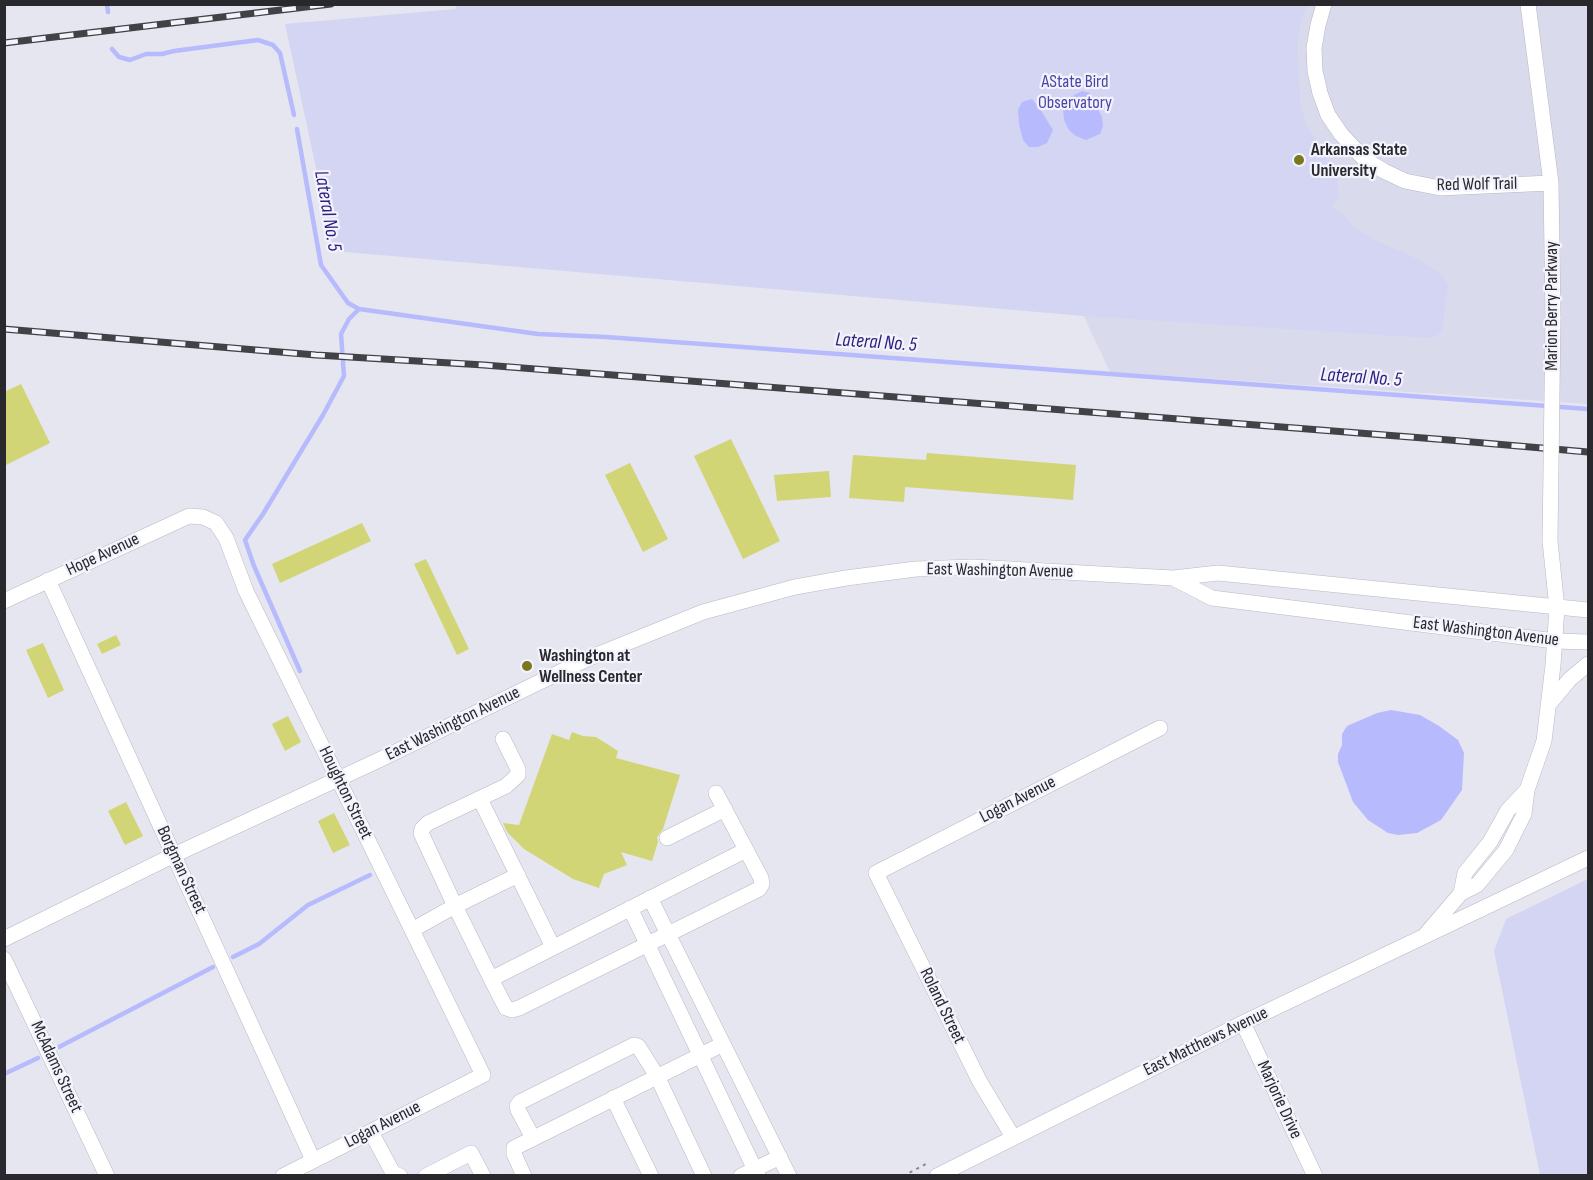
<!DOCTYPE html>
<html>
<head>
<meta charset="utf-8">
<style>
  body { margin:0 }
  #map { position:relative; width:1593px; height:1180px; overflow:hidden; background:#e5e6f0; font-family:"Sofia Sans Condensed",sans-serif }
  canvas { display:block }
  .frame { position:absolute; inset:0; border:6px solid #29292d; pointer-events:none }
</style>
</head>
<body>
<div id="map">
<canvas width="1593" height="1180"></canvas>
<div class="frame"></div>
</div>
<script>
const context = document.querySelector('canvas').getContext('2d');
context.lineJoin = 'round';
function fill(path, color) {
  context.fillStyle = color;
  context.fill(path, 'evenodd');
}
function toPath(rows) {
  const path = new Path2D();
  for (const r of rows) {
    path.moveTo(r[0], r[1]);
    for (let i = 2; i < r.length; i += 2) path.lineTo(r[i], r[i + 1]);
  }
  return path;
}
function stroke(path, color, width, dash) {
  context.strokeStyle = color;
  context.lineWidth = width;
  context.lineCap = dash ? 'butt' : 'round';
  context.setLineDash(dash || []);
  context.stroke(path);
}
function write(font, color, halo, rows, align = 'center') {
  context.font = font + ' "Sofia Sans Condensed",sans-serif';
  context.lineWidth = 4.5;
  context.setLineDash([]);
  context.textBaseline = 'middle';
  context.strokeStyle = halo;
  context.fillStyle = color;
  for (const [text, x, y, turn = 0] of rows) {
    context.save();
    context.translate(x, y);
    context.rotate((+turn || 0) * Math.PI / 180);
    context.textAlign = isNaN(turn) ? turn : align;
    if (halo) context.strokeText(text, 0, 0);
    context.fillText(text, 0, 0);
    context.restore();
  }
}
fill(toPath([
  [937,5,1588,5,1588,404,1110,372]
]), '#d9daec');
fill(toPath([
  [457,4,1307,5,1301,20,1297,46,1300,100,1306,124,1338,175,1338,198,1331,206,1342,213,1354,227,1378,242,1406,253,1439,272,1445,279,1448,286,1442,330,1436,336,1429,338,1084,316,334,251,285,24,456,9],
  [1588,879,1588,1175,1540,1175,1494,951,1506,919]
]), '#d3d5f3');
fill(toPath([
  [1082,91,1090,93,1102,117,1103,126,1100,134,1086,140,1076,136,1069,130,1064,120,1063,108,1065,100],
  [1032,99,1040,109,1053,130,1047,143,1038,147,1029,147,1023,140,1019,124,1018,110,1022,102],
  [1391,710,1420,715,1439,726,1458,740,1464,753,1462,790,1441,820,1417,833,1398,835,1388,833,1368,820,1353,802,1338,762,1338,754,1342,745,1342,734,1347,726,1377,713]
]), '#b7bafd');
stroke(toPath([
  [107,4,108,12],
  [112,49,119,57,130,60,146,54,162,54,174,51,258,40,273,45,280,53,294,115],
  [297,129,321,265,348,303,359,309,538,334,606,337,1588,409],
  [300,671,254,566,245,540,263,514,323,415,344,376,341,334,349,319,359,309],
  [233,957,259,944,308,905,370,875],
  [59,1047,213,967],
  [4,1074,38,1058]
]), '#b7bafd', 4.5);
fill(toPath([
  [21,384,50,443,4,466,4,392],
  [731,439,780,541,743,559,694,456],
  [927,453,1076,465,1073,500,905,487,904,502,849,498,853,455,926,460],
  [630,463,668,539,643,552,605,475],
  [829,471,831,497,777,501,774,475],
  [362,523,371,541,280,583,272,564],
  [426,559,469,649,457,655,414,564],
  [116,635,121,645,102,654,97,644],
  [43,643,64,690,48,698,26,650],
  [288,716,301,742,285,751,272,724],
  [572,732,583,736,596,737,618,751,616,758,680,775,663,829,657,837,658,842,652,861,621,852,627,865,604,874,599,888,573,879,524,849,507,832,503,823,519,825,552,734,569,740],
  [126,802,143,836,125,845,108,811],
  [334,813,350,845,333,853,318,821]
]), '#d2d575');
const minor = toPath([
  [1324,4,1318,25,1314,48,1315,71,1320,93,1328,115,1341,134,1364,159,1384,171,1405,181,1440,188,1551,183],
  [1528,4,1551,183,1553,318],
  [1173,578,1212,598,1555,641,1588,642],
  [48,580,313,1160],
  [4,601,189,516,203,517,216,523,226,538,246,591,483,1075,283,1176],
  [1550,703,1570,679,1588,664],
  [503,739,518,769,518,775,506,786,428,823,422,829,421,833,455,906,518,875],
  [480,799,553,947],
  [667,838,725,809],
  [1461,893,1465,873,1490,842,1508,810,1527,790],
  [650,898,789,1176],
  [630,908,758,1176],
  [412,930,455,906,491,979,746,850],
  [1426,934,1461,893,1477,885,1506,850,1524,814,1527,790,1544,741,1553,665,1557,608,1550,541],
  [4,939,174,855,379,760,587,659,703,612,795,587,846,578,916,569,973,567,1173,578,1218,573,1588,610],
  [4,959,107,1176],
  [491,979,506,1008,512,1010,519,1008,759,889,762,884,761,878,716,793],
  [1243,1023,1315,1176],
  [613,1098,651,1176],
  [371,1132,393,1173,400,1176],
  [1013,1137,980,1082,876,873,1160,728],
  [533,1138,518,1110,517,1106,520,1102,634,1045,638,1046,657,1076,704,1176],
  [426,1176,471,1153,483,1176],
  [524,1176,514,1154,514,1148,723,1044],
  [741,1176,780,1157],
  [937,1176,1243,1023,1588,858]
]);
stroke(minor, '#b8b8c2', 16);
stroke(toPath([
  [903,1176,928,1163]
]), '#87888f', 2, [3, 4.5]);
stroke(minor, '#fff', 15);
const rail = toPath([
  [4,43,331,4],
  [4,329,316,355,484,365,1449,440,1588,452]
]);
stroke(rail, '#414246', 7);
stroke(rail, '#f2f3fd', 4.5, [14]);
const minorBridge = toPath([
  [1550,541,1553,318]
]);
stroke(minorBridge, '#b8b8c2', 16, []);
stroke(minorBridge, '#fff', 15);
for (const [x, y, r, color] of [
  [1299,160,6,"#77781f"],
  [527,666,6,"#77781f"]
]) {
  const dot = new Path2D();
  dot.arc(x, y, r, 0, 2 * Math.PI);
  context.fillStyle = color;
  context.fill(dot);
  stroke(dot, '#f2f3fd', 2);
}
write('18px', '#4d45a5', '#f2f3fd', [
  ["AState Bird",1075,82],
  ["Observatory",1075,103]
]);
write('bold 18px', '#29292d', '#f2f3fd', [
  ["Arkansas State",1311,150],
  ["University",1311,171],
  ["Washington at",539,656],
  ["Wellness Center",539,677]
], 'left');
write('18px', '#29292d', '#f2f3fd', [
  ["Red Wolf Trail",1477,185,-1],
  ["Marion Berry Parkway",1552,306,-90],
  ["Hope Avenue",103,555,-25],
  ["East Washington Avenue",1000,571,1],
  ["East Washington Avenue",1486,632,7],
  ["East Washington Avenue",453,724,-26],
  ["Houghton Street",345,793,64],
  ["Logan Avenue",1018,800,-27],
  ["Borgman Street",181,870,65],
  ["Roland Street",942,1006,64],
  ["East Matthews Avenue",1206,1042,-26],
  ["McAdams Street",56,1067,65],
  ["Marjorie Drive",1279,1100,65],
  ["Logan Avenue",383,1125,-27]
]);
write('italic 20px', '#2f1e7c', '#f2f3fd', [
  ["Lateral No. 5",327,211,80],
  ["Lateral No. 5",876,343,4],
  ["Lateral No. 5",1361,378,4]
]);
</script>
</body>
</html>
